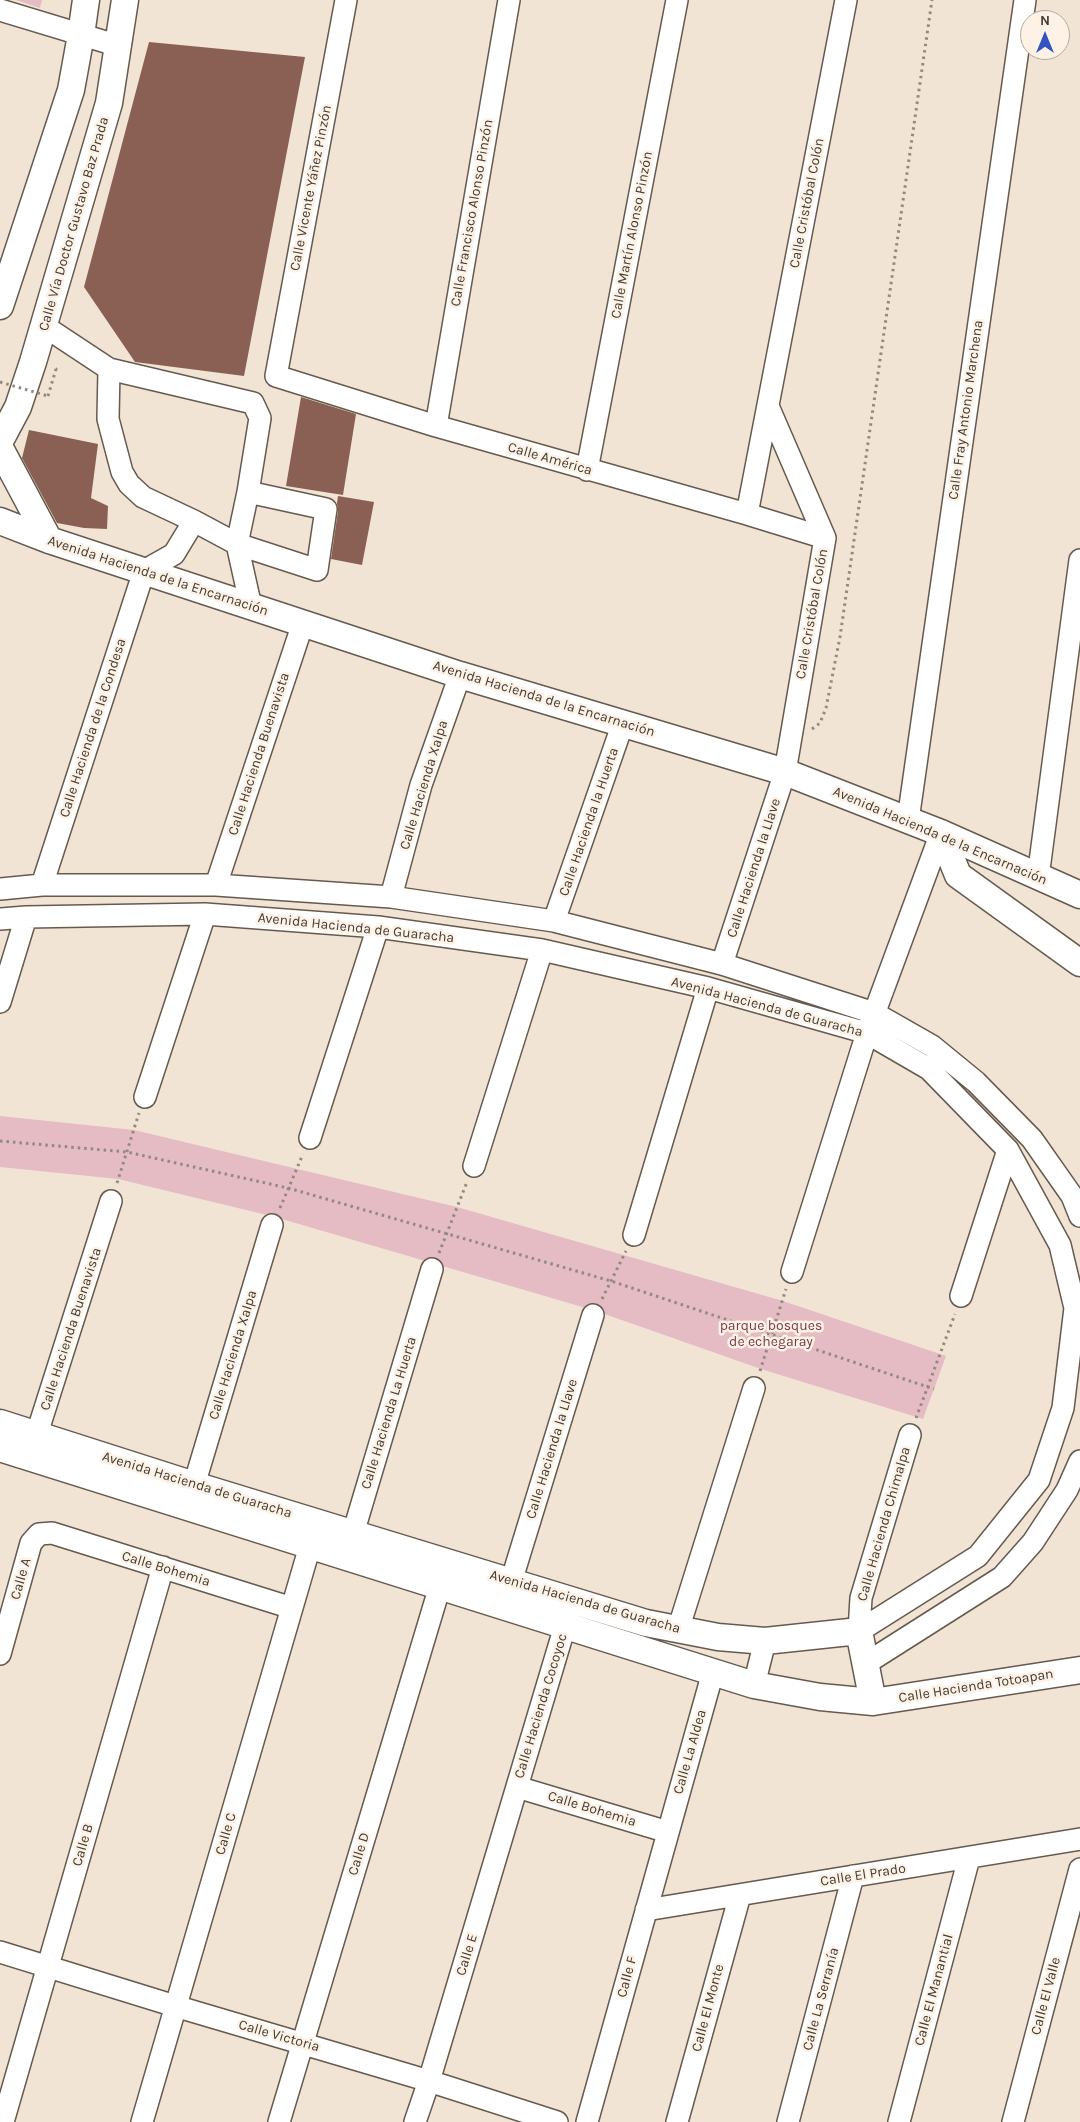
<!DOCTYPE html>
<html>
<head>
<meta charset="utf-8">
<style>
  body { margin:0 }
  #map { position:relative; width:1080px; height:2122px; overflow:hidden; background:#f2e4d5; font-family:Karla,sans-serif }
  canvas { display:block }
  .north { position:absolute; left:1020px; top:10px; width:50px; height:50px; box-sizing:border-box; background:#fdf2e5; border:1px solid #b2a99f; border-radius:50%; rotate:0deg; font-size:14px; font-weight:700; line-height:20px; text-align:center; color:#413c36 }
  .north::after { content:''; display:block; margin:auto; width:18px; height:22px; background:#3253c4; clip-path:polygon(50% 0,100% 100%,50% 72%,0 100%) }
</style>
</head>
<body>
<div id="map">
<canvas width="1080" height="2122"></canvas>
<div class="north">N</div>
</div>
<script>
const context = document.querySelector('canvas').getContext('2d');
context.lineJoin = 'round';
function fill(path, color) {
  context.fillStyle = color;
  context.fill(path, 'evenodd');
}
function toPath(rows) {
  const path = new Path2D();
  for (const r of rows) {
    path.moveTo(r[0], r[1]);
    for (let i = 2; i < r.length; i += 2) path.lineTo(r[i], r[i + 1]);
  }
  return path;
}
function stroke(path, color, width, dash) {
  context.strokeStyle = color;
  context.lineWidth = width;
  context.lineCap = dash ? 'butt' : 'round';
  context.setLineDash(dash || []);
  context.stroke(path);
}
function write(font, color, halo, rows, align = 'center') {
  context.font = font + ' Karla,sans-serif';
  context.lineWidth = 5;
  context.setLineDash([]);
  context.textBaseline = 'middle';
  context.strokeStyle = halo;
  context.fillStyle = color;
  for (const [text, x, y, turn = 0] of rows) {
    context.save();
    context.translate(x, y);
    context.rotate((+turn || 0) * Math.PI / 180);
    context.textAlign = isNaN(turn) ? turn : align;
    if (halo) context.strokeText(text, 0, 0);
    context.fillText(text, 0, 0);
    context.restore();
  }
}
fill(toPath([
  [16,0,42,0,40,8],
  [0,1116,134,1130,457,1207,783,1301,946,1356,923,1419,761,1369,596,1311,275,1217,118,1179,0,1167]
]), '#e5bbc4');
fill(toPath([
  [149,42,305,57,244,376,135,362,84,287],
  [301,397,356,414,343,495,286,486],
  [29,430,98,444,91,498,108,506,107,529,84,528,57,523,22,458],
  [338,496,374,502,362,565,331,559,338,511,337,503]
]), '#8a6054');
const minor = toPath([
  [346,0,276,376,436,426,747,514,825,538],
  [0,10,119,46],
  [44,326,109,369,253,403,260,418,248,492,237,544,251,607],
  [109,369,108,419,122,472,129,484,143,497,194,521,237,544,317,570,326,509,248,492],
  [436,426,509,0],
  [587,470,677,0],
  [747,514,846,0],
  [908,820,1025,0],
  [1038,877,1080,560],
  [42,885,144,571,174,554,194,521],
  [216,885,303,623],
  [0,889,42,885,216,885,391,897,554,921,722,964,874,1013,932,1046,976,1082,1032,1139,1072,1196,1080,1216],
  [391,897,421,785,460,675],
  [0,919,26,917,205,914,378,927,542,950,708,988,867,1033,929,1069,1008,1150,1060,1245,1075,1308,1063,1408,1039,1480,978,1556,859,1631],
  [554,921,623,723],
  [722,964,785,772,825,538,768,406],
  [0,1002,26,917],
  [145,1097,205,914],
  [310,1138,378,927],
  [474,1166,542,950],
  [634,1235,708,988],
  [792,1272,867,1033,941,833],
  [961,1296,1008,1150],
  [32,1449,111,1201],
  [194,1485,272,1225],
  [349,1547,432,1269],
  [511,1582,593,1315],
  [678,1630,754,1388],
  [859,1631,861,1598,910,1435],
  [0,1654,31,1543,39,1534,52,1533,292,1608],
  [865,1664,1002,1577,1033,1542,1067,1490,1080,1461],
  [754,1685,765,1641],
  [517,1787,668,1832],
  [646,1910,1080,1839],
  [0,1952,175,2006,429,2081,557,2122],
  [3,2122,163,1567],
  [142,2122,310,1546],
  [279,2122,440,1586],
  [415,2122,429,2081,565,1626],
  [587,2122,713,1672],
  [677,2122,740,1895],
  [788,2122,853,1876],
  [899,2122,969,1858],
  [1013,2122,1080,1869]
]);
const major = toPath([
  [0,306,71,90,81,35,86,0],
  [0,441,18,407,33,362,109,103,125,0],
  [0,448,49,540],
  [0,521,49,540,460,675,785,772,941,833,1080,895],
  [941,833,958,875,1080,963],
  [0,1423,194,1485,646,1623,718,1637,765,1641,859,1631,873,1702],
  [0,1448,754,1685,820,1697,873,1702,1080,1670]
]);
stroke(minor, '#665a4d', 24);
stroke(major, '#665a4d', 29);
stroke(toPath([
  [48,396,56,369,53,368],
  [812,729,820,723,826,708,840,637,932,0],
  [0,1141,127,1152,288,1188,611,1281,934,1389],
  [117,1183,139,1113],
  [280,1208,303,1154],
  [439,1253,467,1182],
  [602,1299,626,1251],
  [760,1371,786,1289],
  [916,1418,955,1314]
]), '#92897f', 3, [2.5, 4]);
stroke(minor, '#fff', 21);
stroke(major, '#fff', 26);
stroke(toPath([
  [0,382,48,396]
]), '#92897f', 3, [2.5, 4]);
write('14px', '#413c36', '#fdf2e5', [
  ["Calle Vicente Yáñez Pinzón",311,188,-79],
  ["Calle Cristóbal Colón",807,203,-79],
  ["Calle Francisco Alonso Pinzón",472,213,-80],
  ["Calle Vía Doctor Gustavo Baz Prada",74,224,-74],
  ["Calle Martín Alonso Pinzón",632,235,-79],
  ["Calle Fray Antonio Marchena",966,410,-82],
  ["Calle América",550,459,16],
  ["Avenida Hacienda de la Encarnación",158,576,18],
  ["Calle Cristóbal Colón",812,614,-80],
  ["Avenida Hacienda de la Encarnación",544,699,17],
  ["Calle Hacienda de la Condesa",93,728,-72],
  ["Calle Hacienda Buenavista",259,754,-72],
  ["Calle Hacienda Xalpa",424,785,-73],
  ["Calle Hacienda la Huerta",589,822,-71],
  ["Avenida Hacienda de la Encarnación",940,836,23],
  ["Calle Hacienda la Llave",754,868,-72],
  ["Avenida Hacienda de Guaracha",356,928,6],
  ["Avenida Hacienda de Guaracha",767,1007,15],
  ["Calle Hacienda Buenavista",71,1329,-72],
  ["Calle Hacienda Xalpa",233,1355,-73],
  ["Calle Hacienda La Huerta",389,1413,-73],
  ["Calle Hacienda la Llave",552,1449,-73],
  ["Avenida Hacienda de Guaracha",197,1485,17],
  ["Calle Hacienda Chimalpa",884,1524,-74],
  ["Calle Bohemia",166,1569,17],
  ["Calle A",21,1579,-74],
  ["Avenida Hacienda de Guaracha",585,1602,16],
  ["Calle Hacienda Totoapan",976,1686,-9],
  ["Calle Hacienda Cocoyoc",541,1706,-73],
  ["Calle La Aldea",690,1752,-74],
  ["Calle Bohemia",592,1809,17],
  ["Calle C",226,1834,-74],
  ["Calle B",83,1845,-74],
  ["Calle D",359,1854,-73],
  ["Calle El Prado",863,1875,-9],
  ["Calle E",467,1955,-73],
  ["Calle F",627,1977,-75],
  ["Calle El Manantial",934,1990,-75],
  ["Calle El Valle",1046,1996,-75],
  ["Calle La Serranía",821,1999,-75],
  ["Calle El Monte",708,2008,-75],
  ["Calle Victoria",279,2036,16]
]);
write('14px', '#77394a', '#fdf2e5', [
  ["parque bosques",771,1326],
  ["de echegaray",771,1342]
]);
</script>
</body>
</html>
